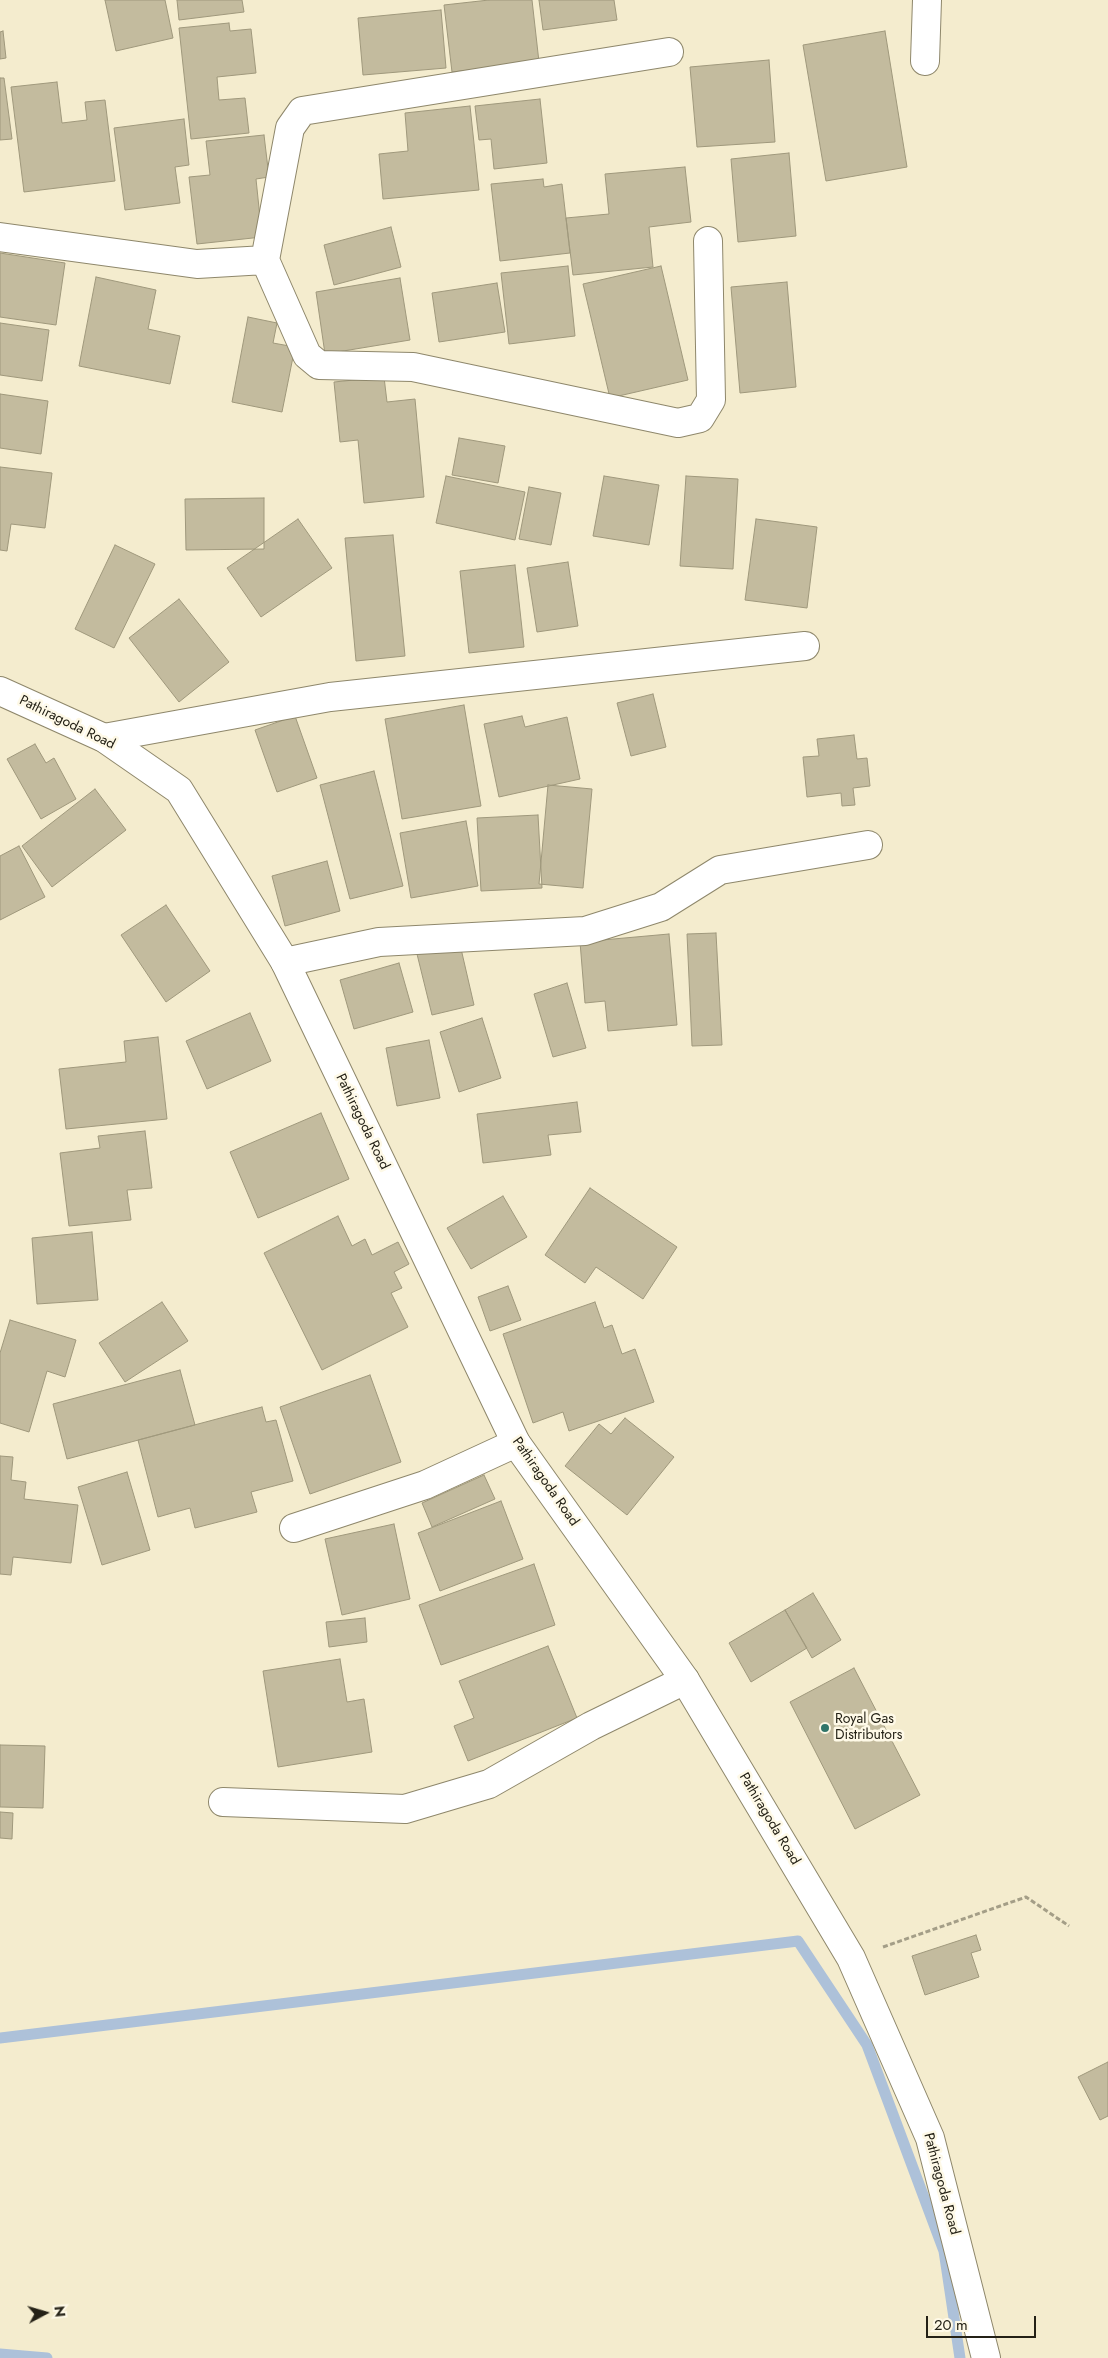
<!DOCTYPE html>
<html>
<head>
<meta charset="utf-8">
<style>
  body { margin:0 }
  #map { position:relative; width:1108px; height:2358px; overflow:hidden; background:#f4ecce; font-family:Jost,sans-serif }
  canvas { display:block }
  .north { position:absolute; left:20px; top:2288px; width:50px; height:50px; -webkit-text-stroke:4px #fef9e7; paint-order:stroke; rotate:84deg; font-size:14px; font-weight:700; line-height:20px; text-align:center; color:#242116 }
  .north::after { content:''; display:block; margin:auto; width:18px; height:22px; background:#242116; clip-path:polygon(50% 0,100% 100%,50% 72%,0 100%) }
  .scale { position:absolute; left:926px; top:2316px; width:110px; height:22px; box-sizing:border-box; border:2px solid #242116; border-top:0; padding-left:6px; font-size:15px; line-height:18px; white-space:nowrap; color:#242116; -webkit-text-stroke:4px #fef9e7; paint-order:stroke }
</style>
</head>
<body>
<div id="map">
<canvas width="1108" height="2358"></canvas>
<div class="north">N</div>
<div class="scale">20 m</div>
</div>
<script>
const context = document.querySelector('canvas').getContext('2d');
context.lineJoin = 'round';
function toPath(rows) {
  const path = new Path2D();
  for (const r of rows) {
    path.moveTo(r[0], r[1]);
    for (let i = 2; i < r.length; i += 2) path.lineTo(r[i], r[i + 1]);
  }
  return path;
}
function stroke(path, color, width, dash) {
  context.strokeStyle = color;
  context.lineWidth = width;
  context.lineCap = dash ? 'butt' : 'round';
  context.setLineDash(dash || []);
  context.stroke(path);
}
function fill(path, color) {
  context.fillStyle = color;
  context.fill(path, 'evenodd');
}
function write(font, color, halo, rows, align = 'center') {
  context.font = font + ' Jost,sans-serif';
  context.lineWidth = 5;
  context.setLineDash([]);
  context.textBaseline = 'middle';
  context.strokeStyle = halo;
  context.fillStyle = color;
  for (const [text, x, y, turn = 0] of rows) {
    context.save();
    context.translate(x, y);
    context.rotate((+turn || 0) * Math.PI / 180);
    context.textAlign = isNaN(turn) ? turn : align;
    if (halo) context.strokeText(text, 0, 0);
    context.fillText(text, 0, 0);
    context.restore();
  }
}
stroke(toPath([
  [0,2038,798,1941,867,2045,944,2251,960,2358],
  [0,2354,47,2358]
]), '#adc1d9', 11);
const building = toPath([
  [105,0,165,0,173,38,116,51,105,0],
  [177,0,242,0,244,12,179,20,177,0],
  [489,0,532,0,539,62,452,72,444,5,489,0],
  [539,0,614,0,617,20,543,30,539,0],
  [441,10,446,68,363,75,358,18,441,10],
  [229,23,230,31,251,29,256,73,217,77,219,100,245,98,249,133,191,139,179,28,229,23],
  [3,31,6,58,0,59,0,32,3,31],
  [885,31,907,167,826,181,803,45,885,31],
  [769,60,775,142,697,147,690,67,769,60],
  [0,78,4,78,12,139,0,140,0,78],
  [57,82,62,123,87,120,85,102,105,100,115,181,24,192,11,87,57,82],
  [540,99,547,163,494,169,491,139,479,140,475,106,540,99],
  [470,106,479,190,383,199,379,154,408,151,405,113,470,106],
  [184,119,189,165,175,167,180,203,125,210,114,128,184,119],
  [264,135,269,177,256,179,262,237,197,244,189,177,210,175,206,141,264,135],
  [789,153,796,236,738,242,731,159,789,153],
  [685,167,691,222,649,227,653,267,573,275,566,218,609,214,605,174,685,167],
  [543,179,544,187,562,184,570,253,500,261,491,184,543,179],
  [391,227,401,267,334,285,324,245,391,227],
  [0,253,65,263,56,325,0,317,0,253],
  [568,266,575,336,509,344,501,273,568,266],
  [661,266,688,380,610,398,583,284,661,266],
  [96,277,156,290,148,329,180,336,170,384,79,366,96,277],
  [400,278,410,340,325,354,316,292,400,278],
  [787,282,796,387,740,393,731,287,787,282],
  [497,283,505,332,439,342,432,293,497,283],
  [248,317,277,323,273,343,295,347,282,412,232,402,248,317],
  [0,323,49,330,42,381,0,375,0,323],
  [384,377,387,402,415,399,424,497,364,503,358,440,340,442,334,382,384,377],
  [0,394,48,401,41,454,0,448,0,394],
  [459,438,505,446,498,483,452,475,459,438],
  [0,467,52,473,45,528,11,524,7,551,0,550,0,467],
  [446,476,525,492,515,540,436,523,446,476],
  [604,476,659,485,649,545,593,536,604,476],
  [686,476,738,479,733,569,680,566,686,476],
  [529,487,561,493,551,545,519,539,529,487],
  [264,498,264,549,186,550,185,499,264,498],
  [298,519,332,568,261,617,227,568,298,519],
  [756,519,817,527,807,608,745,600,756,519],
  [393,535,405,656,356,661,345,538,393,535],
  [115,545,155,564,114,648,75,629,115,545],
  [568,562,578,626,537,632,527,568,568,562],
  [515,565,524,647,469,653,460,571,515,565],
  [179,599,229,662,179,702,129,638,179,599],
  [653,694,666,747,631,756,617,703,653,694],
  [464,705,481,806,402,819,385,719,464,705],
  [295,716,317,778,277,792,255,730,295,716],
  [522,716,525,727,567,717,580,779,499,797,484,724,522,716],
  [854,735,857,759,867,758,870,786,853,788,855,805,842,806,841,793,807,797,803,757,819,756,817,739,854,735],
  [35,744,46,763,54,758,76,799,41,819,7,759,35,744],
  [374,771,403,886,350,899,320,785,374,771],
  [548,785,592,789,583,888,539,884,548,785],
  [95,789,126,830,52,887,22,846,95,789],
  [538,815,542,888,481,891,477,818,538,815],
  [466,821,478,886,411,898,400,833,466,821],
  [19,846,45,897,0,920,0,856,19,846],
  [327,861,340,911,285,926,272,876,327,861],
  [166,905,210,971,166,1002,121,935,166,905],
  [716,933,722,1045,692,1046,687,934,716,933],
  [669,934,677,1025,608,1031,605,1001,585,1003,580,942,669,934],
  [459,940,474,1005,432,1015,416,950,459,940],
  [399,963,413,1012,354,1029,340,980,399,963],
  [567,983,586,1048,553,1057,534,994,567,983],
  [250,1013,271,1061,207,1089,186,1041,250,1013],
  [482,1018,501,1078,459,1092,440,1032,482,1018],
  [158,1037,167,1119,66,1129,59,1069,126,1062,124,1041,158,1037],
  [429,1040,440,1098,397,1106,386,1048,429,1040],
  [577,1102,581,1132,548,1135,551,1155,483,1163,477,1114,577,1102],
  [321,1113,349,1179,258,1218,230,1152,321,1113],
  [145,1131,152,1188,127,1190,131,1220,69,1226,60,1153,100,1148,98,1136,145,1131],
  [590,1188,677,1247,643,1299,596,1267,585,1283,545,1255,590,1188],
  [503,1196,527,1237,471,1269,447,1228,503,1196],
  [338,1216,352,1246,365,1239,372,1255,398,1242,409,1264,394,1272,402,1288,391,1293,408,1327,322,1370,264,1253,338,1216],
  [92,1232,98,1300,37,1304,32,1238,92,1232],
  [508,1286,521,1320,490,1331,478,1297,508,1286],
  [162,1302,188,1341,125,1382,99,1343,162,1302],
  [595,1302,604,1328,612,1325,622,1354,635,1349,654,1402,569,1431,563,1412,533,1423,503,1334,595,1302],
  [10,1320,76,1340,65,1377,47,1371,29,1432,0,1423,0,1353,10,1320],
  [180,1370,195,1425,67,1459,53,1404,180,1370],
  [370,1375,401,1462,310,1494,280,1407,370,1375],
  [262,1407,266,1422,276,1420,293,1481,251,1492,257,1512,195,1528,190,1508,158,1517,138,1440,262,1407],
  [625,1418,674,1457,627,1515,565,1466,599,1424,611,1434,625,1418],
  [0,1456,13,1457,11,1480,26,1482,24,1499,78,1505,71,1563,13,1557,11,1575,0,1574,0,1456],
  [127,1472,150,1550,102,1565,78,1487,127,1472],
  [484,1475,495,1499,432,1527,422,1503,484,1475],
  [501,1501,523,1559,440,1591,418,1533,501,1501],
  [394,1524,410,1599,342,1615,325,1539,394,1524],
  [534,1564,555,1625,441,1665,419,1605,534,1564],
  [813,1593,841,1640,812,1658,785,1610,813,1593],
  [785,1610,807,1648,751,1682,729,1643,785,1610],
  [365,1618,367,1642,329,1647,326,1622,365,1618],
  [548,1646,577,1718,468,1761,454,1726,474,1718,459,1681,548,1646],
  [340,1659,347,1702,364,1699,372,1752,278,1767,263,1671,340,1659],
  [854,1668,920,1795,855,1829,790,1702,854,1668],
  [0,1745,45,1746,43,1808,0,1807,0,1745],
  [0,1812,13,1813,12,1839,0,1838,0,1812],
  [976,1935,981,1950,971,1953,979,1977,925,1995,912,1956,976,1935],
  [1108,2062,1108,2116,1100,2120,1078,2077,1108,2062]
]);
fill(building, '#c3bb9e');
stroke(building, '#9f987c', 1);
const street = toPath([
  [925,61,927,0],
  [0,237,197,264,265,260,290,128,302,111,669,52],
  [265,260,307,355,319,365,413,367,678,423,700,418,711,400,708,241],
  [104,738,330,697,805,646],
  [285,962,379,942,585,931,661,907,720,870,868,845],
  [294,1528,425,1485,516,1443],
  [223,1802,405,1809,489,1784,591,1726,685,1680]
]);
const secondary = toPath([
  [0,691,104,738,179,790,285,962,516,1443,685,1680,851,1958,930,2138,986,2358]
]);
stroke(street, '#8e876b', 30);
stroke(secondary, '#8e876b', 30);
stroke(toPath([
  [883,1947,1026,1897,1069,1926]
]), '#a49e87', 3, [5, 2.5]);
stroke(street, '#fff', 28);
stroke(secondary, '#fff', 28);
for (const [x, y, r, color] of [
  [825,1728,5,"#307569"]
]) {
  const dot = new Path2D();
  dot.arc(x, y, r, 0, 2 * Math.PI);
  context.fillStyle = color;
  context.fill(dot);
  stroke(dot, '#fef9e7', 2);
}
write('14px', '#242116', '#fef9e7', [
  ["Pathiragoda Road",67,723,26],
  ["Pathiragoda Road",362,1122,64],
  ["Pathiragoda Road",545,1482,55],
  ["Pathiragoda Road",769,1819,59],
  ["Pathiragoda Road",941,2184,75]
]);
write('14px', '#242116', '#fef9e7', [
  ["Royal Gas",835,1720],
  ["Distributors",835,1736]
], 'left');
</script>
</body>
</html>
